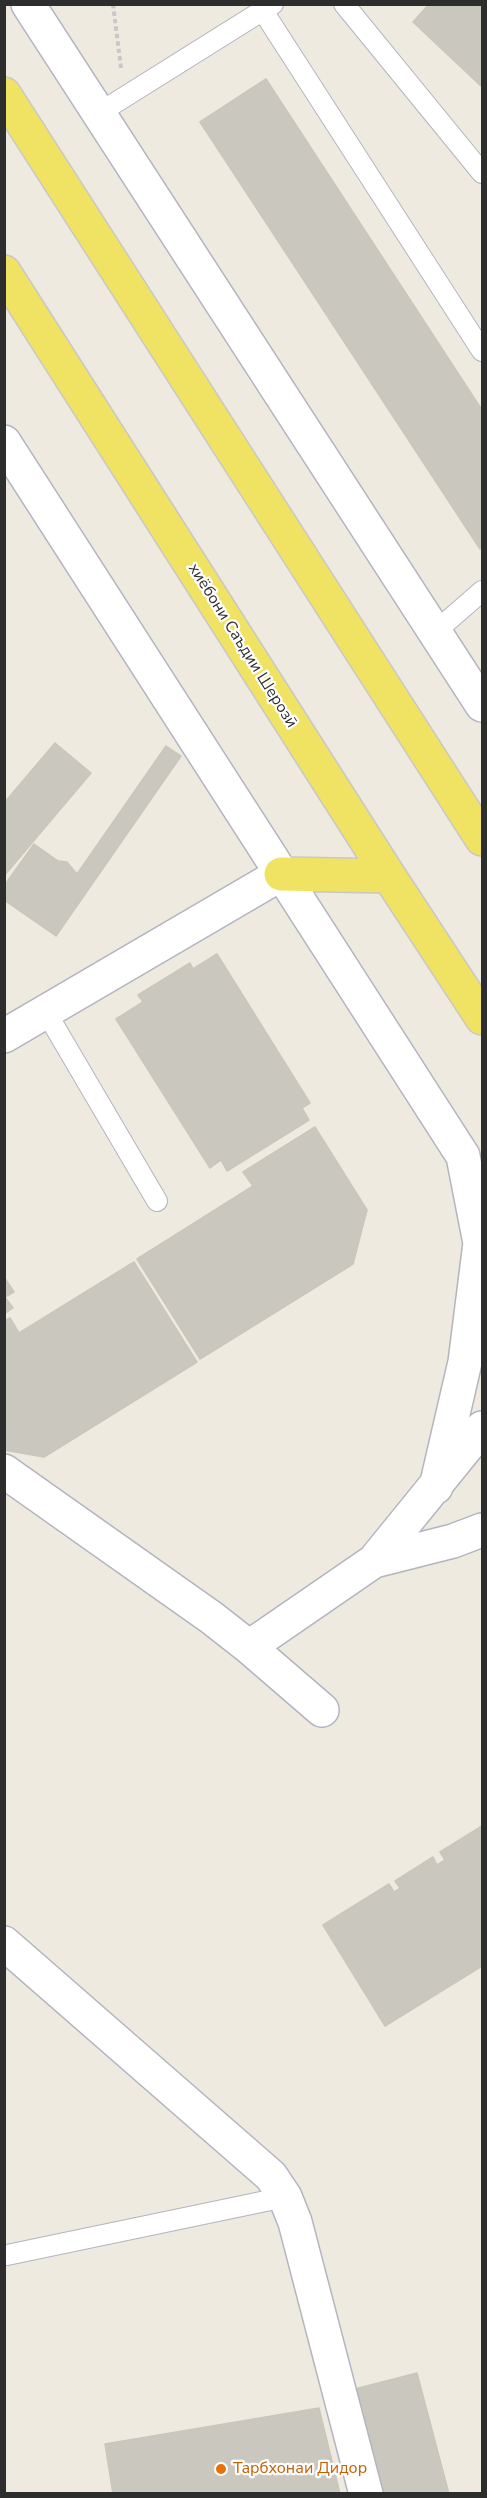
<!DOCTYPE html>
<html>
<head>
<meta charset="utf-8">
<style>
  body { margin:0 }
  #map { position:relative; width:487px; height:2498px; overflow:hidden; background:#eeeae0; font-family:"Nunito Sans",sans-serif }
  canvas { display:block }
  .frame { position:absolute; inset:0; border:6px solid #2d2d2d; pointer-events:none }
</style>
</head>
<body>
<div id="map">
<canvas width="487" height="2498"></canvas>
<div class="frame"></div>
</div>
<script>
const context = document.querySelector('canvas').getContext('2d');
context.lineJoin = 'round';
function fill(path, color) {
  context.fillStyle = color;
  context.fill(path, 'evenodd');
}
function toPath(rows) {
  const path = new Path2D();
  for (const r of rows) {
    path.moveTo(r[0], r[1]);
    for (let i = 2; i < r.length; i += 2) path.lineTo(r[i], r[i + 1]);
  }
  return path;
}
function stroke(path, color, width, dash) {
  context.strokeStyle = color;
  context.lineWidth = width;
  context.lineCap = dash ? 'butt' : 'round';
  context.setLineDash(dash || []);
  context.stroke(path);
}
function write(font, color, halo, rows, align = 'center') {
  context.font = font + ' "Nunito Sans",sans-serif';
  context.lineWidth = 4.5;
  context.setLineDash([]);
  context.textBaseline = 'middle';
  context.strokeStyle = halo;
  context.fillStyle = color;
  for (const [text, x, y, turn = 0] of rows) {
    context.save();
    context.translate(x, y);
    context.rotate((+turn || 0) * Math.PI / 180);
    context.textAlign = isNaN(turn) ? turn : align;
    if (halo) context.strokeText(text, 0, 0);
    context.fillText(text, 0, 0);
    context.restore();
  }
}
const building = toPath([
  [429,4,482,4,482,87,413,22,429,4],
  [266,79,482,410,482,547,480,549,200,122,266,79],
  [55,743,91,773,4,876,4,803,55,743],
  [166,746,181,756,56,936,4,900,4,886,34,844,58,861,67,862,77,874,166,746],
  [217,954,310,1103,302,1108,309,1120,227,1171,221,1160,210,1168,116,1019,143,1002,138,995,190,963,193,969,217,954],
  [315,1127,367,1210,353,1264,200,1359,137,1259,253,1186,243,1172,315,1127],
  [134,1262,197,1362,44,1457,4,1450,4,1321,10,1318,19,1333,134,1262],
  [4,1277,14,1292,5,1297,13,1308,4,1314,4,1277],
  [482,1826,482,1966,385,2026,323,1925,389,1884,394,1892,400,1888,395,1881,433,1857,437,1865,445,1860,440,1852,482,1826],
  [417,2373,449,2494,382,2494,355,2389,417,2373],
  [319,2408,340,2494,113,2494,105,2444,319,2408]
]);
fill(building, '#cac8be');
stroke(building, '#cac6b9', 1.5);
const service = toPath([
  [344,4,482,173],
  [263,11,482,351],
  [99,113,273,4],
  [435,632,482,591],
  [46,1012,157,1201],
  [7,2255,285,2197]
]);
const minor = toPath([
  [28,4,482,705],
  [4,442,463,1156,480,1243,465,1362,436,1487],
  [4,1036,281,874],
  [4,1471,212,1618,249,1647,374,1561,482,1428],
  [374,1561,453,1541,482,1530],
  [249,1647,322,1710],
  [4,1943,271,2176,285,2197,295,2222,366,2494]
]);
const primary = toPath([
  [4,94,482,839],
  [4,272,389,876,482,1018],
  [281,874,389,876]
]);
stroke(service, '#b3b4c0', 22);
stroke(minor, '#b3b4c0', 36);
stroke(primary, '#c8c8c8', 36);
stroke(toPath([
  [113,4,121,68]
]), '#c8c8c8', 4, [4.5, 3]);
stroke(service, '#fff', 20);
stroke(minor, '#fff', 33);
stroke(primary, '#f0e363', 33);
for (const [x, y, r, color] of [
  [221,2469,6,"#e8710a"]
]) {
  const dot = new Path2D();
  dot.arc(x, y, r, 0, 2 * Math.PI);
  context.fillStyle = color;
  context.fill(dot);
  stroke(dot, '#fff', 2);
}
write('16px', '#2d2d2d', '#fff', [
  ["хиёбони Саъдии Шерозӣ",242,646,58]
]);
write('16px', '#c56008', '#fff', [
  ["Тарбхонаи Дидор",233,2469]
], 'left');
</script>
</body>
</html>
